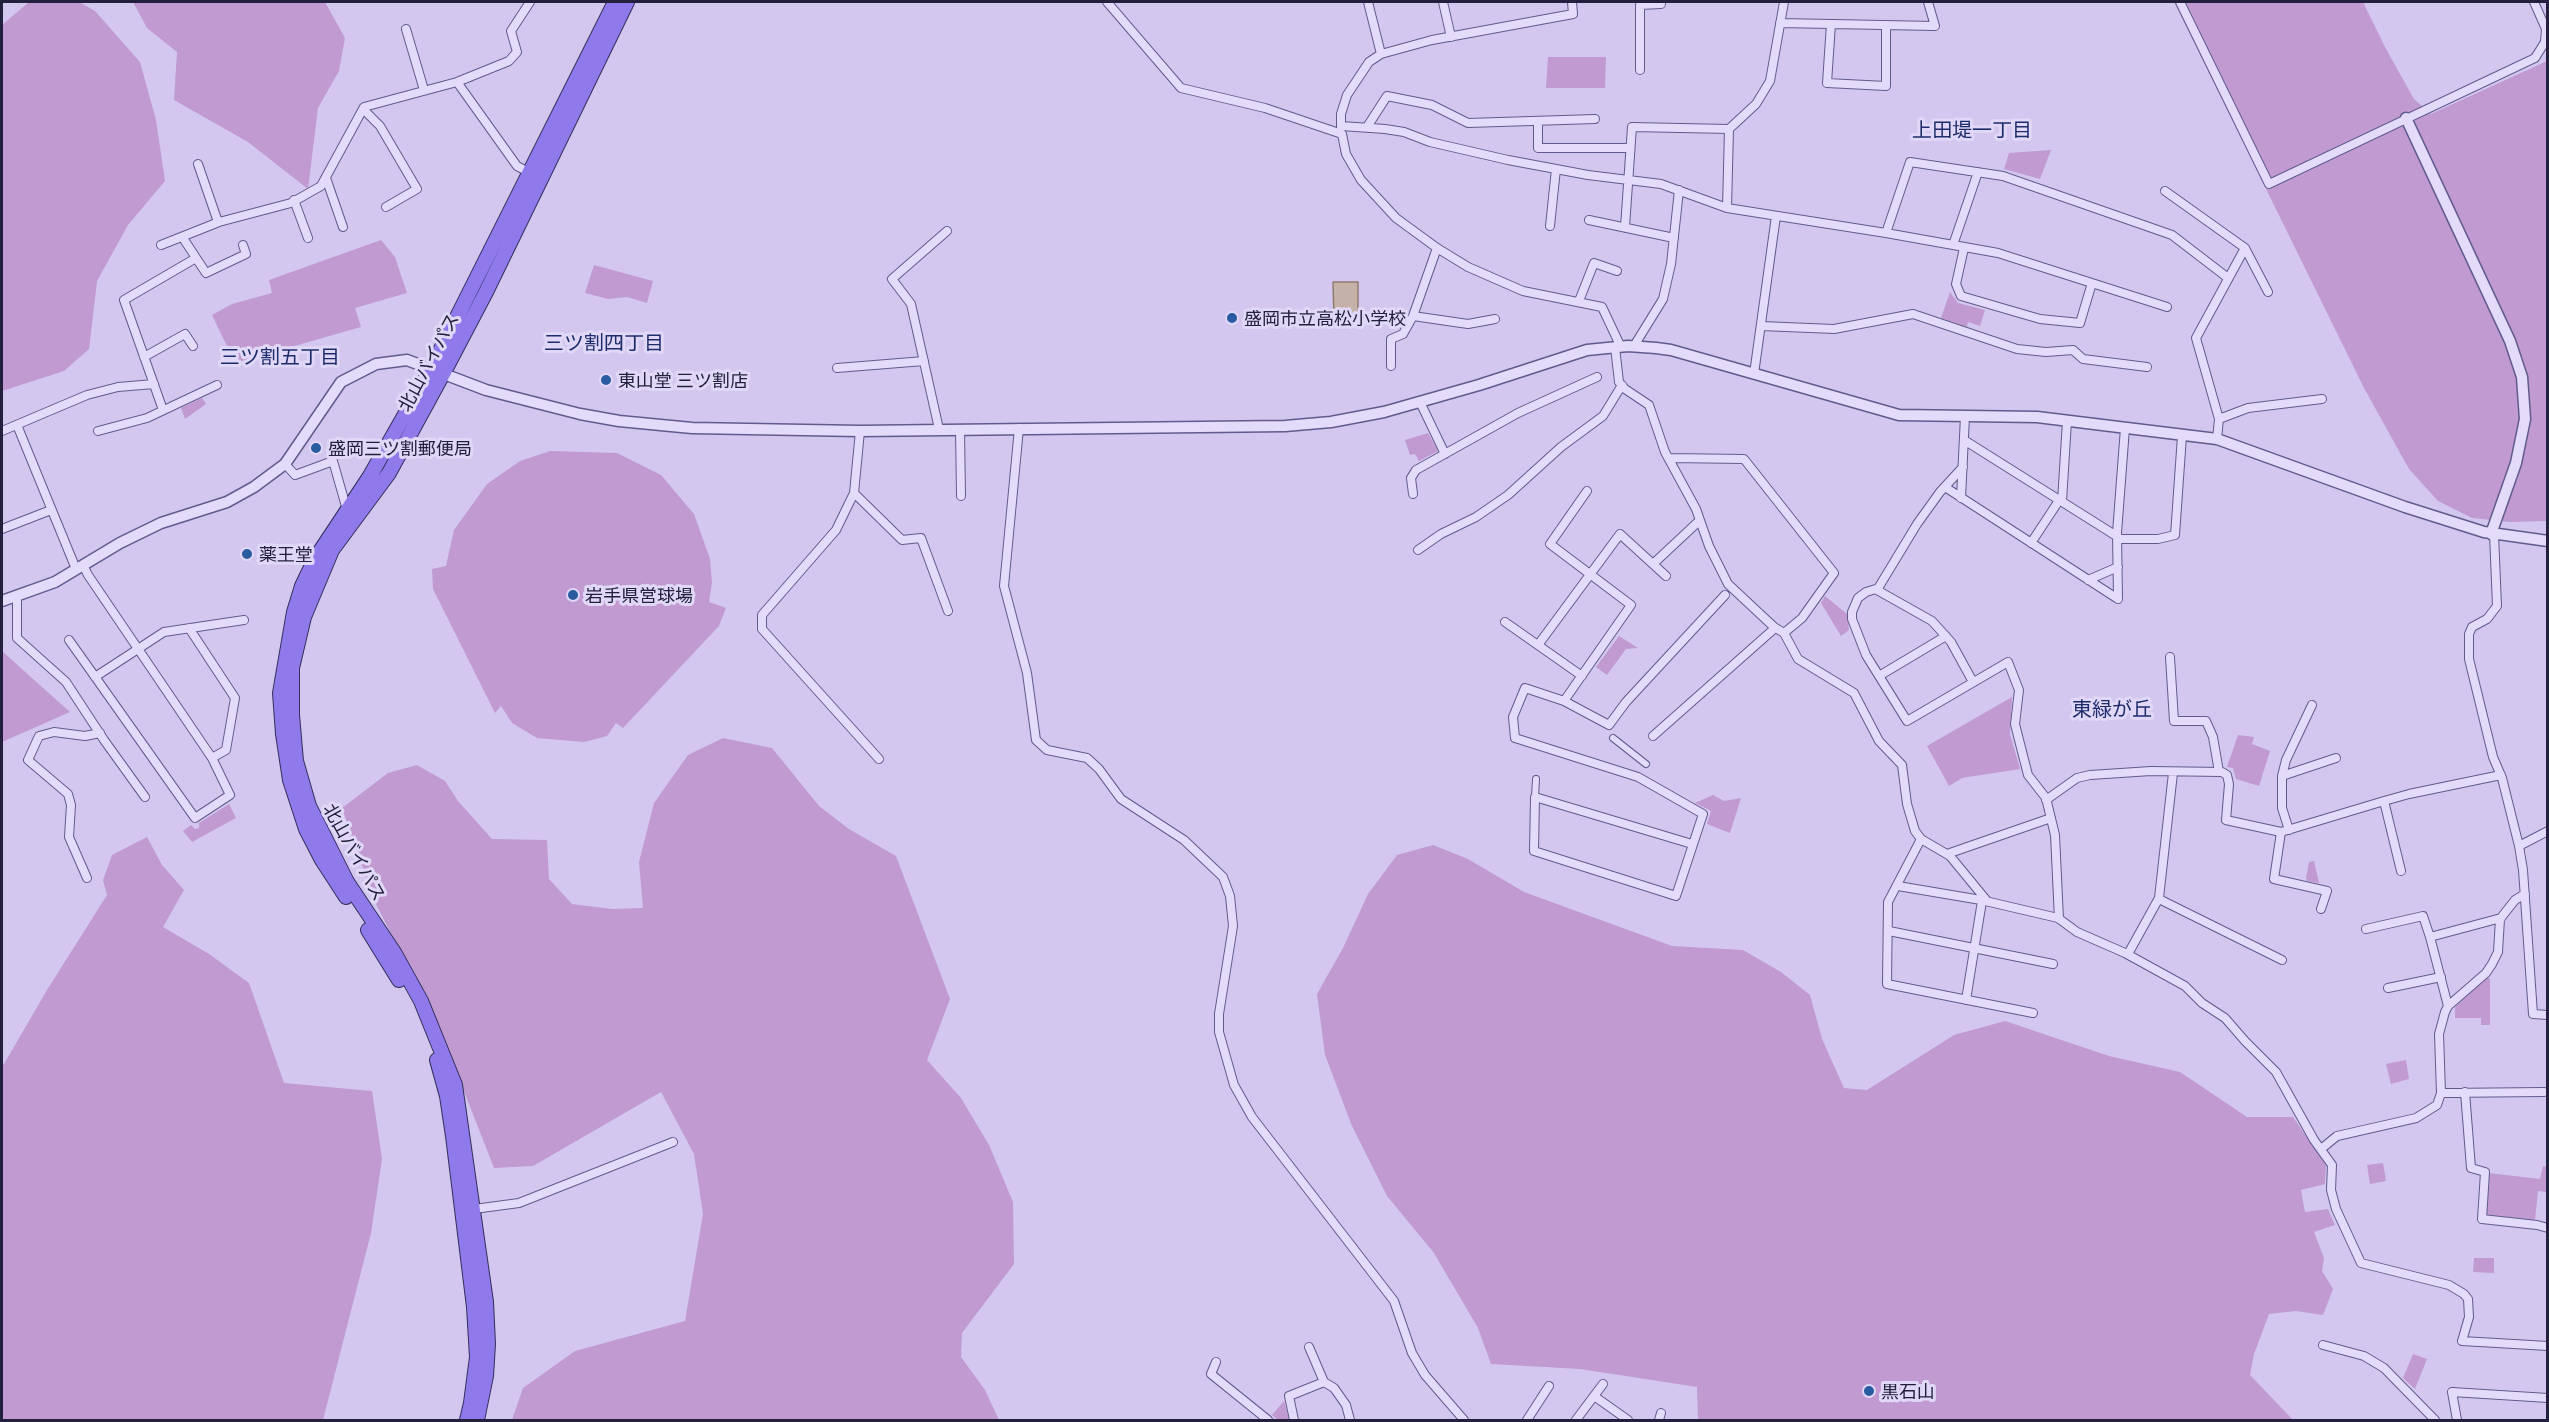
<!DOCTYPE html>
<html>
<head>
<meta charset="utf-8">
<style>
  body { margin:0 }
  #map { position:relative; width:2549px; height:1422px; overflow:hidden; background:#d3c7f0; font-family:Georgia,serif }
  canvas { display:block }
  .frame { position:absolute; inset:0; border:3px solid #22203d; pointer-events:none }
</style>
</head>
<body>
<div id="map">
<canvas width="2549" height="1422"></canvas>
<div class="frame"></div>
</div>
<script>
const context = document.querySelector('canvas').getContext('2d');
context.lineJoin = 'round';
function fill(path, color) {
  context.fillStyle = color;
  context.fill(path, 'evenodd');
}
function toPath(rows) {
  const path = new Path2D();
  for (const r of rows) {
    path.moveTo(r[0], r[1]);
    for (let i = 2; i < r.length; i += 2) path.lineTo(r[i], r[i + 1]);
  }
  return path;
}
function stroke(path, color, width, dash) {
  context.strokeStyle = color;
  context.lineWidth = width;
  context.lineCap = dash ? 'butt' : 'round';
  context.setLineDash(dash || []);
  context.stroke(path);
}
function write(font, color, halo, rows, align = 'center') {
  context.font = font + ' Georgia,"Noto Sans JP",serif';
  context.lineWidth = 6;
  context.setLineDash([]);
  context.textBaseline = 'middle';
  context.strokeStyle = halo;
  context.fillStyle = color;
  for (const [text, x, y, turn = 0] of rows) {
    context.save();
    context.translate(x, y);
    context.rotate((+turn || 0) * Math.PI / 180);
    context.textAlign = isNaN(turn) ? turn : align;
    if (halo) context.strokeText(text, 0, 0);
    context.fillText(text, 0, 0);
    context.restore();
  }
}
fill(toPath([
  [29,2,79,2,95,11,140,62,156,120,165,181,128,225,97,281,89,349,64,371,2,391,2,25],
  [133,2,325,2,345,38,339,71,318,108,308,189,248,142,174,100,177,52,147,28],
  [2174,2,2363,2,2386,49,2414,99,2431,114,2547,61,2547,521,2510,522,2472,518,2438,501,2409,469,2364,388],
  [1548,57,1606,57,1605,88,1546,88],
  [2051,150,2040,179,2004,169,2009,153],
  [381,240,395,257,407,293,355,308,361,327,235,363,212,315,232,304,272,293,269,280],
  [594,265,653,281,647,303,627,297,608,299,585,293],
  [1950,292,1958,303,1985,310,1980,326,1968,322,1967,327,1941,318],
  [202,398,206,404,185,419,181,408],
  [1428,433,1438,451,1419,461,1415,454,1410,455,1405,440],
  [550,451,617,453,661,475,694,514,710,559,712,583,709,602,726,608,719,626,623,728,616,723,607,736,584,742,537,738,512,723,501,706,495,713,433,589,432,569,446,566,454,530,487,484,520,461],
  [1825,596,1847,614,1849,630,1841,636,1821,603],
  [1619,636,1638,648,1626,649,1607,675,1596,667],
  [2,651,33,679,70,712,2,742],
  [2012,697,2010,734,2020,769,1962,778,1949,786,1927,746],
  [2238,735,2254,737,2252,744,2270,751,2259,786,2236,779,2233,768,2227,767],
  [723,738,772,748,819,806,849,829,896,856,950,999,927,1060,961,1098,989,1145,1013,1202,1014,1264,962,1333,961,1357,985,1390,999,1420,512,1420,523,1388,575,1351,685,1321,703,1214,694,1154,661,1092,533,1166,494,1168,444,1040,375,902,342,808,388,773,417,765,445,781,458,801,492,839,547,840,549,879,572,904,612,909,643,908,639,862,654,803,688,755],
  [1713,795,1724,801,1741,798,1730,833,1707,824,1711,811,1695,803],
  [229,804,236,818,192,842,183,831,191,825,195,829,199,828,199,823],
  [147,837,162,865,184,890,163,927,209,954,249,983,284,1083,372,1091,382,1159,371,1233,323,1420,2,1420,2,1064,4,1064,47,990,107,895,103,880,112,855],
  [1433,845,1468,859,1524,892,1672,946,1743,950,1781,972,1810,995,1822,1039,1844,1088,1867,1090,1954,1035,2005,1021,2109,1056,2180,1072,2247,1117,2293,1117,2326,1165,2325,1184,2301,1190,2305,1212,2328,1209,2335,1225,2314,1232,2324,1258,2322,1271,2333,1289,2323,1315,2296,1311,2269,1314,2254,1354,2250,1375,2293,1420,1698,1420,1697,1387,1580,1369,1491,1364,1478,1328,1434,1253,1387,1196,1352,1126,1325,1055,1317,994,1343,948,1368,894,1397,855],
  [2314,861,2319,883,2307,881,2306,878,2309,862],
  [2487,976,2490,979,2490,1025,2481,1025,2481,1018,2455,1018,2455,1007],
  [2406,1060,2409,1079,2391,1084,2386,1064],
  [2383,1163,2386,1181,2370,1184,2367,1165],
  [2543,1166,2547,1167,2547,1192,2538,1191,2535,1220,2487,1215,2485,1212,2489,1173,2540,1179],
  [2474,1258,2494,1258,2494,1273,2473,1272],
  [2413,1354,2427,1359,2415,1389,2403,1378],
  [1284,1401,1289,1419,1278,1420,1272,1415]
]), '#c09ad0');
const water = toPath([
  [1333,282,1358,282,1358,321,1334,321,1333,282]
]);
fill(water, '#c4b1a8');
stroke(water, '#937b6e', 1.5);
const pedestrian = toPath([
  [1613,738,1646,764],
  [1535,797,1536,779]
]);
const minor = toPath([
  [1107,2,1181,88,1265,108,1342,134,1346,154,1361,180,1396,218,1437,248,1468,267,1523,291,1602,307,1619,343],
  [1368,2,1381,54],
  [1443,2,1451,37],
  [1572,2,1573,14,1432,40,1381,54,1369,62,1347,95,1341,114,1341,126,1385,129,1404,132,1430,142,1508,160,1588,175,1661,184,1727,208,1886,233],
  [2180,2,2269,184,2535,58,2545,42,2546,29,2534,2],
  [1780,23,1935,26,1928,2],
  [1831,24,1827,83,1886,86,1886,25],
  [406,29,424,90],
  [1640,70,1640,5,1661,4,1661,2],
  [457,82,517,166,530,173],
  [363,109,380,126,417,189,386,207],
  [1538,122,1538,148,1629,148],
  [1367,127,1387,96,1432,105,1468,123,1595,119],
  [198,164,218,222],
  [326,178,343,227],
  [2165,191,2245,248],
  [294,200,308,238],
  [1727,208,1729,129,1756,104,1770,81,1784,2],
  [1589,220,1674,238],
  [1550,226,1556,169],
  [1625,227,1632,127,1729,129],
  [183,238,206,273,246,254,243,245],
  [161,245,219,222,291,203,321,186,364,107,457,82,509,61,517,52,511,31,530,2],
  [1953,245,1978,172],
  [1964,248,1956,284,1961,296,2040,319,2080,323,2092,283],
  [1579,301,1594,263,1617,271],
  [2167,307,1998,253,1886,233,1910,162,2003,176,2172,235,2228,278],
  [1413,316,1468,324,1495,319],
  [1761,326,1834,329,1913,314,2017,349,2046,352,2073,350,2083,359,2147,367],
  [1634,346,1663,299,1671,264,1679,190],
  [1615,347,1619,382,1625,389,1649,405,1665,452,1696,509,1709,546,1728,584,1774,627,1784,633,1798,659,1854,693,1879,741,1902,765,1907,804,1915,831,1921,839,1950,856,1987,901],
  [144,357,185,334,193,346],
  [1391,366,1391,339,1403,334,1413,316,1437,248],
  [837,368,924,361],
  [1754,374,1776,216],
  [1420,402,1445,454],
  [163,410,124,300,196,258],
  [2219,419,2196,338,2245,248,2268,292],
  [17,425,76,569],
  [1019,428,1004,586,1027,673,1036,740,1047,750,1087,758,1099,769,1121,799,1184,840,1223,877,1230,896,1233,926,1219,1014,1219,1032,1234,1085,1252,1117,1394,1301,1412,1353,1425,1375,1464,1420],
  [939,429,911,304,892,279,947,231],
  [960,429,961,496],
  [2,431,87,395,118,387,154,384],
  [98,431,147,418,217,385],
  [860,431,854,493,836,530,762,615,762,629,879,759],
  [2217,439,2219,419,2248,408,2322,399],
  [1964,440,2118,537],
  [1670,458,1744,459,1834,573,1802,618,1784,633],
  [285,464,295,475,333,461,347,510],
  [1963,467,1940,492,1917,524,1877,590,1932,621,1951,642,1973,682],
  [1945,487,2118,599],
  [854,493,902,540,921,538,948,611],
  [1413,494,1411,478,1416,470,1518,413,1597,377],
  [1961,498,1965,416],
  [2062,501,2067,421],
  [2,529,51,510],
  [2494,534,2497,606,2487,619,2472,627,2469,634,2469,659,2493,757,2502,778,2519,846,2523,870,2533,1014,2548,1015],
  [2118,539,2158,539,2175,535,2182,436],
  [2031,543,2060,499],
  [1418,550,1441,534,1476,517,1508,495,1561,447,1603,416,1622,385],
  [1653,564,1699,521],
  [2088,580,2118,567],
  [1879,588,1866,592,1858,598,1852,612,1852,619,1866,655,1907,721,2008,662,2019,690,2015,724,2018,736,2028,775,2046,798,2055,835,2059,919],
  [17,597,17,638,66,682,104,740,145,797],
  [2118,599,2117,533,2125,428],
  [1505,622,1582,676],
  [189,628,235,698,226,750,212,758],
  [69,640,195,818,230,795,212,758,88,575,83,565],
  [1538,645,1620,534,1666,576],
  [2170,657,2174,721,2206,721,2213,737,2219,772],
  [1879,676,1946,636],
  [95,677,164,632,244,620],
  [1564,701,1631,605,1550,544,1587,491],
  [1653,736,1775,628],
  [2282,776,2336,758],
  [2046,800,2077,778,2090,775,2151,771,2222,772,2227,775,2229,784,2226,820,2281,832,2384,801],
  [2289,830,2282,808,2282,776,2286,760,2312,705],
  [2281,832,2274,879,2327,891,2321,909],
  [1921,839,1888,902,1887,984,2033,1013],
  [1692,844,1535,797,1534,851,1676,896,1703,814,1638,777,1515,738,1513,717,1525,688,1564,701,1609,725,1626,702,1725,595],
  [2519,846,2548,831],
  [1947,854,2051,818],
  [2401,871,2384,801,2409,794,2501,775],
  [87,878,69,837,71,805,68,794,28,760,39,736,54,732,85,736,100,733],
  [1898,886,1981,900,2058,918,2077,932,2125,953,2185,986,2202,1003,2225,1018,2245,1041,2276,1072,2314,1140,2332,1165,2331,1190,2336,1209,2361,1263,2449,1285,2464,1294,2468,1299,2469,1317,2462,1341,2548,1346],
  [2159,899,2282,960],
  [2366,929,2423,916,2430,937],
  [1889,931,2053,964],
  [2128,954,2159,898,2173,773],
  [2388,988,2441,977],
  [1966,1000,1982,901],
  [2448,1006,2430,937,2501,918],
  [2465,1092,2471,1168,2485,1172,2482,1219,2537,1225,2548,1228],
  [2441,1093,2544,1092],
  [2321,1149,2337,1136,2416,1118,2437,1105,2441,1093,2439,1034,2445,1012,2448,1006,2486,973,2492,964,2498,952,2500,919,2515,900,2525,894],
  [474,1209,519,1203,673,1142],
  [2323,1345,2364,1356,2384,1368,2435,1420],
  [1309,1347,1324,1382,1334,1388,1346,1405,1350,1420],
  [1216,1362,1211,1374,1268,1420],
  [1594,1396,1628,1420],
  [1294,1420,1289,1396,1324,1382],
  [1527,1420,1549,1386],
  [1576,1420,1603,1384],
  [1659,1420,1661,1413],
  [2457,1420,2452,1392,2548,1398]
]);
const tertiary = toPath([
  [2406,118,2510,341,2522,377,2525,419,2516,463,2491,534],
  [2,601,55,582,120,543,161,523,227,502,254,487,285,464,341,382,376,364,407,360,486,390,580,414,619,421,692,428,860,431,1285,426,1331,422,1384,412,1479,385,1587,350,1628,346,1656,348,1671,350,1899,415,2037,417,2217,439,2405,507,2484,532,2548,541]
]);
const trunk = toPath([
  [346,897,322,860,306,829,290,780,283,734,280,693,294,612,302,586,315,559,370,476,431,369,615,2],
  [368,930,399,980],
  [437,1060,447,1096,453,1136,474,1307,477,1357,471,1403,467,1420],
  [477,1420,486,1376,488,1344,486,1302,455,1085,421,1001,395,954,347,882,309,806,296,761,292,715,292,668,304,617,332,550,389,473,443,374,486,292,627,2]
]);
stroke(pedestrian, '#615b8d', 8);
stroke(minor, '#615b8d', 10);
stroke(tertiary, '#615b8d', 13);
stroke(trunk, '#322f5b', 16);
stroke(pedestrian, '#e4dbfa', 6);
stroke(minor, '#e4dbfa', 8);
stroke(tertiary, '#e4dbfa', 10);
stroke(trunk, '#907aeb', 14);
for (const [x, y, r, color] of [
  [1232,318,6,"#285b9f"],
  [606,380,6,"#285b9f"],
  [316,448,6,"#285b9f"],
  [247,554,6,"#285b9f"],
  [573,595,6,"#285b9f"],
  [1869,1391,6,"#285b9f"]
]) {
  const dot = new Path2D();
  dot.arc(x, y, r, 0, 2 * Math.PI);
  context.fillStyle = color;
  context.fill(dot);
  stroke(dot, '#e1d7f7', 2);
}
write('18px', '#22203d', '#e1d7f7', [
  ["盛岡市立高松小学校",1244,318],
  ["東山堂 三ツ割店",618,380],
  ["盛岡三ツ割郵便局",328,448],
  ["薬王堂",259,554],
  ["岩手県営球場",585,595],
  ["黒石山",1881,1391]
], 'left');
write('18px', '#22203d', '#e1d7f7', [
  ["北山バイパス",428,362,-62],
  ["北山バイパス",355,852,61]
]);
write('20px', '#1d2d6c', '#e1d7f7', [
  ["上田堤一丁目",1972,129],
  ["三ツ割四丁目",604,342],
  ["三ツ割五丁目",280,356],
  ["東緑が丘",2112,708]
]);
</script>
</body>
</html>
